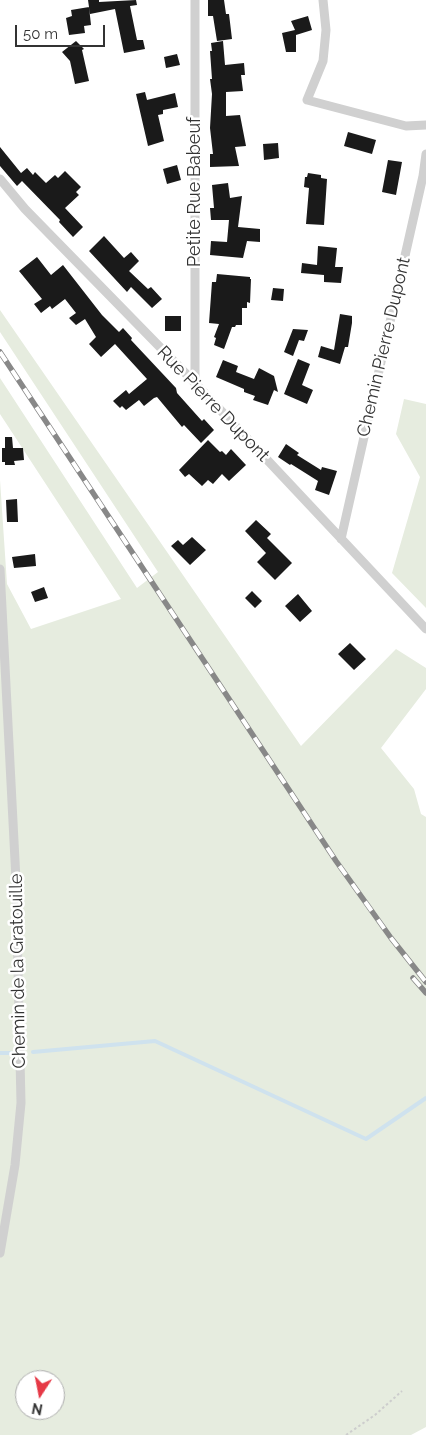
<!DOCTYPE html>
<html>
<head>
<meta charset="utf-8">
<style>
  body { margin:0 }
  #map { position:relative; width:426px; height:1435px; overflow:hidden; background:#fff; font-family:Raleway,sans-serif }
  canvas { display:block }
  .north { position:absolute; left:15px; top:1370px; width:50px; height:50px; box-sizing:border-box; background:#fff; border:1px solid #adadad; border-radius:50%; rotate:191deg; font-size:14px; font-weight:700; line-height:20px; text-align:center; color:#333 }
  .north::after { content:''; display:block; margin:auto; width:18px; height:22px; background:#e63946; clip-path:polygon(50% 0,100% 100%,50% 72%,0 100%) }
  .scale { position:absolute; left:15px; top:25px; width:90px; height:22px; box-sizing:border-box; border:2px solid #333; border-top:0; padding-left:6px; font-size:15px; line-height:18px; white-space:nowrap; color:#333; -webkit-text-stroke:4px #fff; paint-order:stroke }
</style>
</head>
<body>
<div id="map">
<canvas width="426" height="1435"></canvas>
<div class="north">N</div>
<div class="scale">50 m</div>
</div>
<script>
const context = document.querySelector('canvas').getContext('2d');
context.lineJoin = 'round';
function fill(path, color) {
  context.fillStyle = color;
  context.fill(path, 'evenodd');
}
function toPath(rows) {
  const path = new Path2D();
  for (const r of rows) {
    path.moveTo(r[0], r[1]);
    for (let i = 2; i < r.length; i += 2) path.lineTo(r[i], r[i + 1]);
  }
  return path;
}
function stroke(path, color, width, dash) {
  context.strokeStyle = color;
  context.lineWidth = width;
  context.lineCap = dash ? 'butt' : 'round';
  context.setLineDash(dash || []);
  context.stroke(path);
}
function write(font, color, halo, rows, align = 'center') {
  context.font = font + ' Raleway,sans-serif';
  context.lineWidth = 5;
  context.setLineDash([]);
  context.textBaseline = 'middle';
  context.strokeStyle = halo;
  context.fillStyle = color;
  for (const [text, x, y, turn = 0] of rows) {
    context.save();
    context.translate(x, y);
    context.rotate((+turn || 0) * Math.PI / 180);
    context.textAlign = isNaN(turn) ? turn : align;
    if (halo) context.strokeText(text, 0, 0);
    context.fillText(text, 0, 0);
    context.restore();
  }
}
fill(toPath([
  [0,310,301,746,396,649,426,668,426,689,381,748,414,789,421,814,426,817,426,1427,411,1435,0,1435,0,480,7,584,31,629,121,599,0,414,0,378,137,588,158,572,0,332],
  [25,1380,55,1380,55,1410,25,1410],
  [404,399,426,404,426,608,392,573,420,477,396,434]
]), '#e6ecdf');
stroke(toPath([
  [33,1052,155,1041,366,1139,426,1098],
  [0,1053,17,1053]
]), '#cfe2ee', 4);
fill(toPath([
  [88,0,99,0,99,2,136,0,137,5,130,6,137,40,143,40,145,49,124,53,115,9,90,14],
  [208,0,224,0,226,14,229,14,232,39,217,41,213,16,208,16],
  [89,7,91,25,84,26,85,33,69,35,66,18,72,16,71,10],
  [308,16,312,30,296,35,296,52,286,52,282,33,295,30,291,21],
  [76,41,84,49,82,50,89,81,75,84,70,61,62,52],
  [223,41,225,65,244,63,245,75,241,75,243,91,226,92,226,116,240,115,246,146,235,147,239,166,210,167,210,154,213,154,210,128,212,94,210,79,212,79,210,51,212,51,211,43],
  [177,54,180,65,166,68,164,57],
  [145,92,147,100,175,93,178,107,163,110,163,114,158,115,164,141,148,146,136,94],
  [348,132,376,140,372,154,344,146],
  [278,143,279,158,264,160,263,144],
  [0,147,21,173,27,168,33,175,35,172,46,183,55,175,58,178,65,171,81,187,76,192,79,195,65,208,83,227,73,237,59,222,60,220,22,181,17,186,0,166],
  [388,160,402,162,396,195,382,192],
  [177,165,181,180,167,184,163,169],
  [308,173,321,175,321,178,327,179,324,225,306,224,309,188,304,187,305,177,307,177],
  [228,183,230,198,242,196,238,227,260,229,260,242,247,241,243,258,210,255,211,241,227,242,229,220,211,220,210,208,214,208,212,185],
  [104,236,124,258,131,252,139,261,129,271,148,289,151,287,162,299,152,308,131,287,127,292,89,251],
  [318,246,337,248,335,267,343,267,341,283,324,282,324,275,301,273,302,263,317,265],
  [37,257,51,275,63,265,102,315,119,332,123,328,132,338,131,340,176,388,177,393,202,421,204,419,214,430,201,443,184,425,182,427,157,397,154,398,144,406,139,400,126,410,122,406,120,408,113,401,126,390,129,394,147,379,115,344,101,357,89,344,96,337,85,319,76,325,69,318,76,313,65,299,52,309,50,306,41,313,34,304,42,299,19,271],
  [217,274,250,277,250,279,251,279,250,303,247,302,247,308,242,308,242,325,236,325,235,327,232,327,224,349,214,345,216,338,214,337,219,324,209,323,212,282,216,282],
  [273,288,284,289,283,301,271,300],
  [340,314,352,316,352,323,348,347,345,347,340,364,318,357,321,346,334,350],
  [165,316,181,316,181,331,165,331],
  [293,329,308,330,304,341,299,340,293,356,284,352],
  [298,359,310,364,302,385,313,390,307,404,284,394],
  [223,360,238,366,236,372,254,379,259,368,274,376,278,392,274,390,268,405,253,400,255,396,244,392,244,389,216,377],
  [5,437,12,437,13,448,23,448,24,460,14,461,15,465,5,465,5,462,2,462,2,448,5,448],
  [208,440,220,452,222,451,226,455,231,449,246,465,229,481,222,474,213,484,208,480,202,486,189,474,185,477,179,470],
  [286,444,299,453,297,455,321,470,322,467,337,471,329,495,315,490,318,481,291,464,290,465,278,457],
  [17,499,18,522,7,522,6,500],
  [256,520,271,534,267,538,292,563,275,580,257,562,266,553,245,531],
  [192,537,206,550,190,565,171,546,178,540,183,545],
  [35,554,36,566,14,568,12,557],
  [44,587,48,598,35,602,31,592],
  [252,591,262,601,255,608,245,598],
  [298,594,312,611,300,622,285,606],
  [350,643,366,659,354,670,338,654]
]), '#1a1a1a');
stroke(toPath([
  [346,1435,375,1415,402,1391]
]), '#cdcdcd', 2, [2.5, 2.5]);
stroke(toPath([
  [323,0,326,30,323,61,307,100,406,126,426,125],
  [0,179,25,209,195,383,426,629],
  [195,383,195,0],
  [341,539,423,176,426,154],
  [0,569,16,880,21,1103,15,1165,0,1253]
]), '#d0d0d0', 9);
const rail = toPath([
  [0,352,336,861,391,938,426,982],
  [413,978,426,993]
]);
stroke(rail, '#888', 5.5);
stroke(rail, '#fff', 4, [11]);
write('18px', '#333', '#fff', [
  ["Petite Rue Babeuf",195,192,-90],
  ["Chemin Pierre Dupont",384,347,-77],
  ["Rue Pierre Dupont",213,404,46],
  ["Chemin de la Gratouille",18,971,-91]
]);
</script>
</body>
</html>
